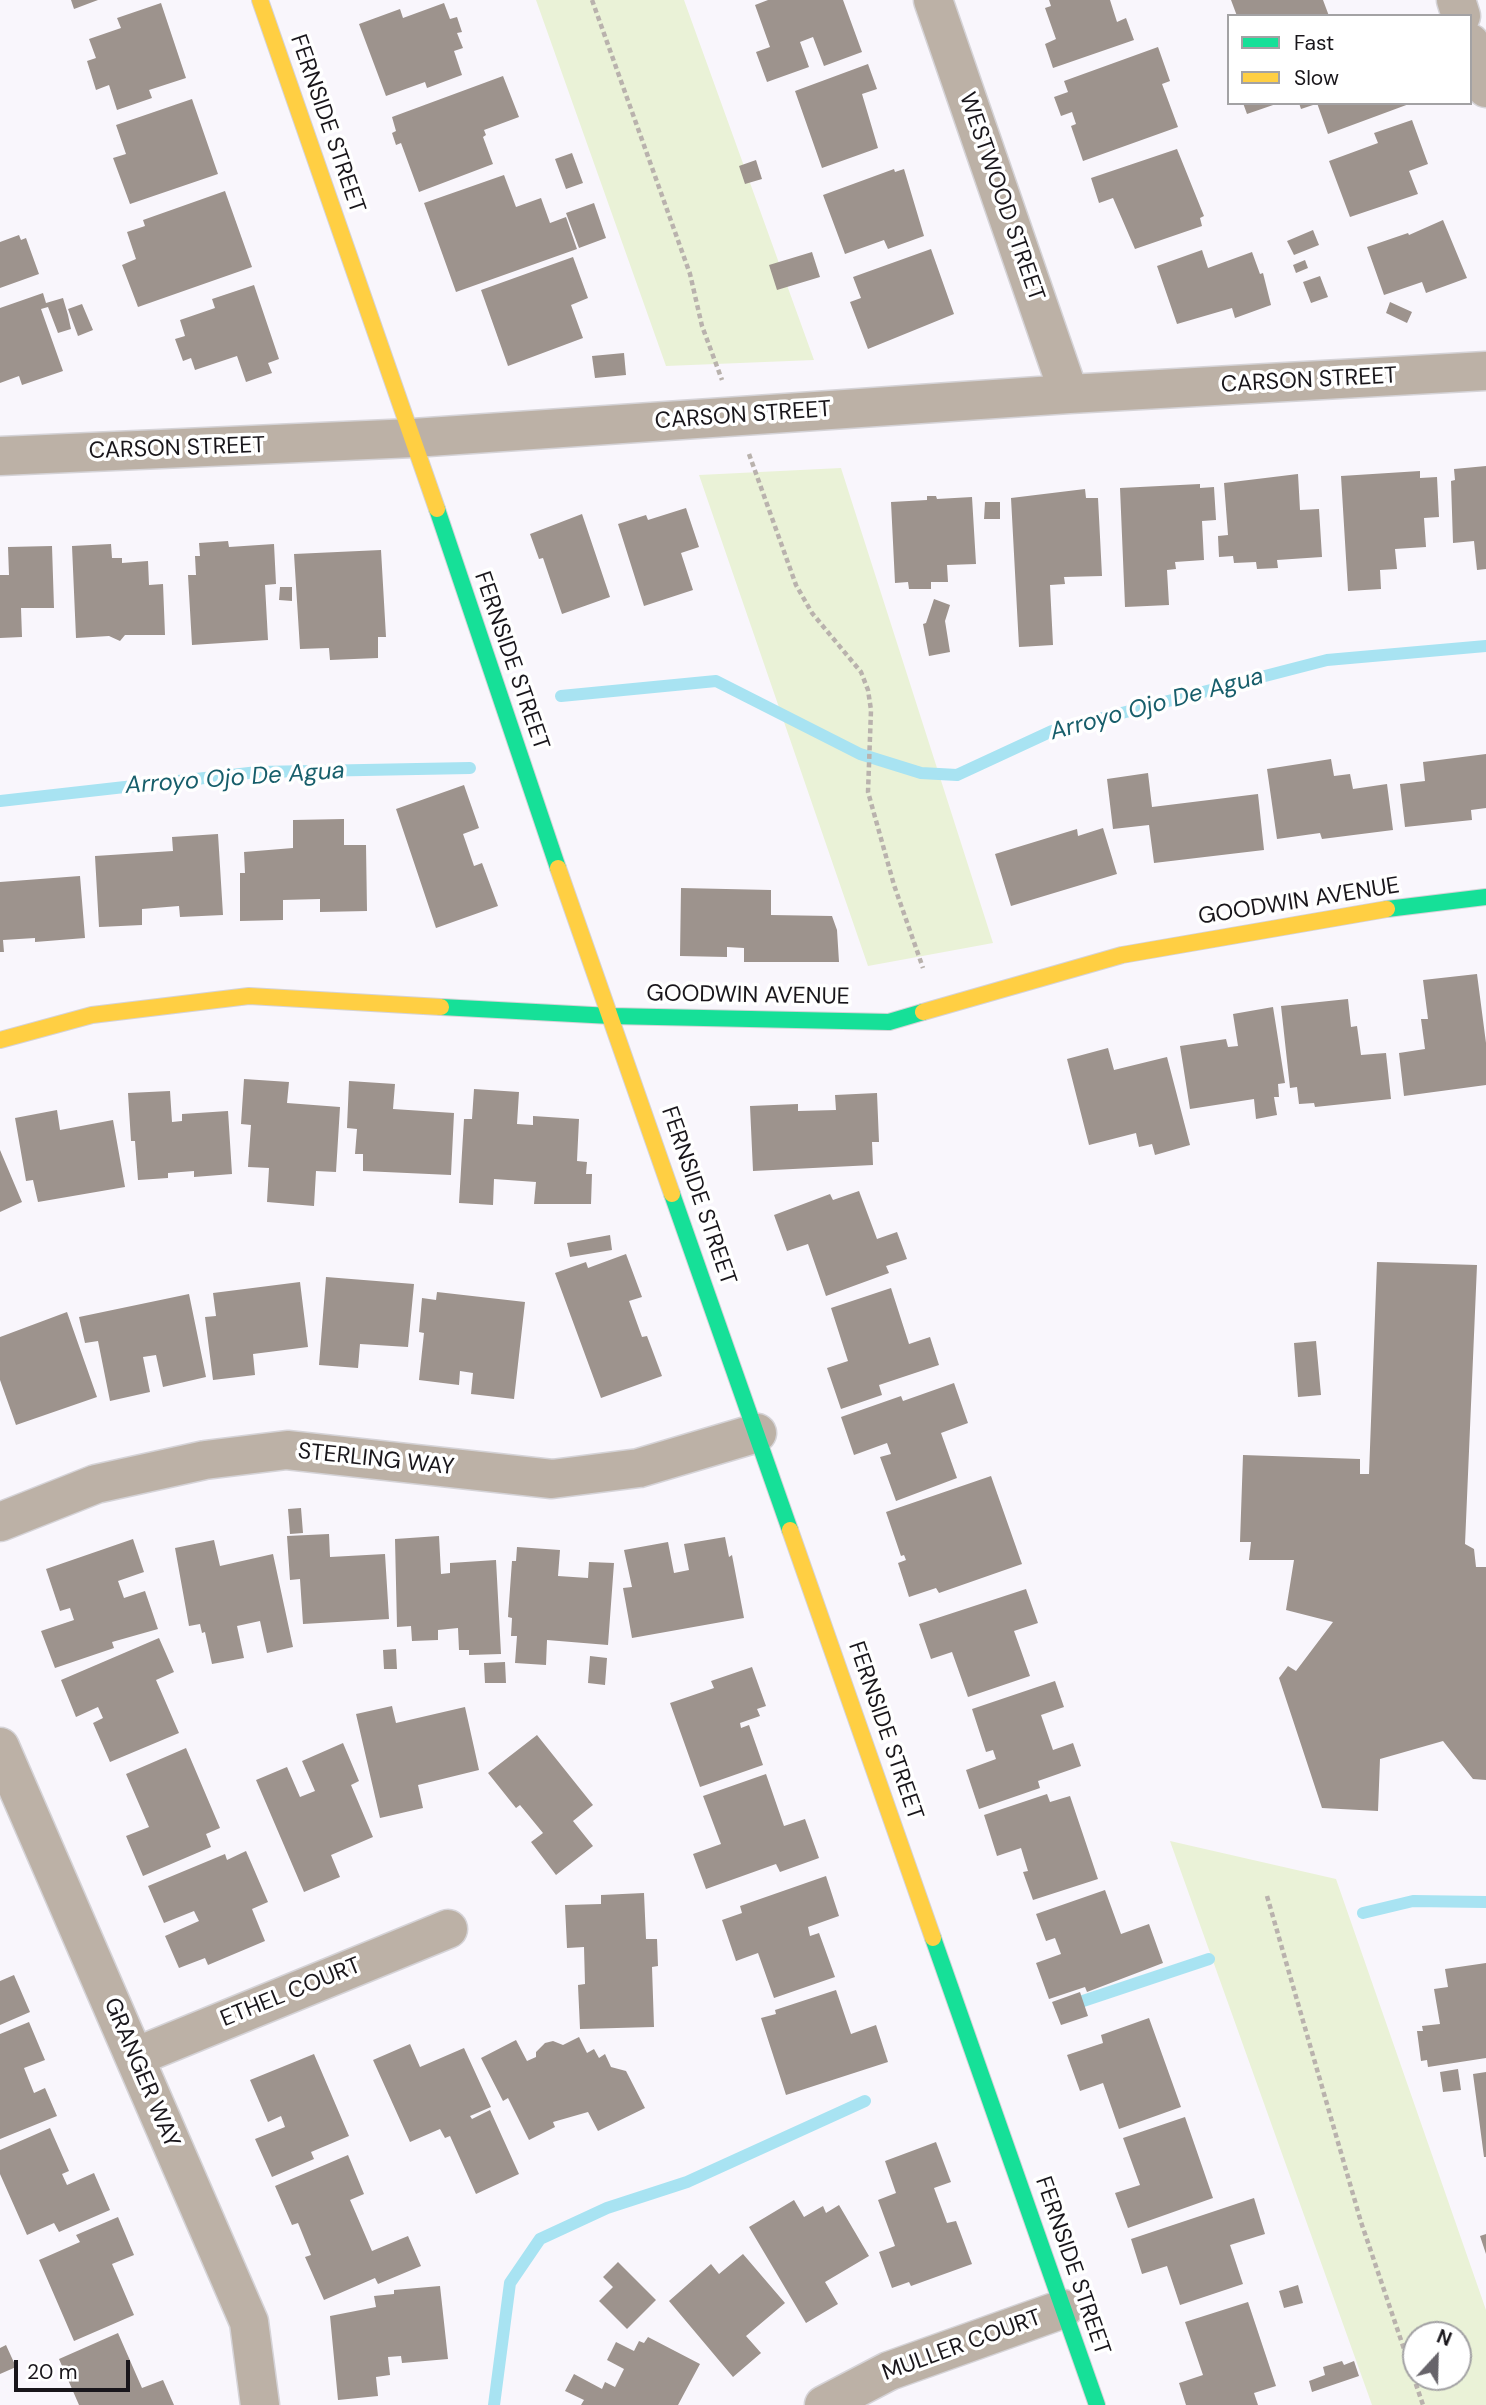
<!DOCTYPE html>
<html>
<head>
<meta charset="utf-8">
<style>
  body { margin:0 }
  #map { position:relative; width:1486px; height:2405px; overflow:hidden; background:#f9f6fc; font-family:"DM Sans",sans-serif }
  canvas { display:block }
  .legend { position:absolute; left:1227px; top:14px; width:245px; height:91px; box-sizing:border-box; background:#fff; border:2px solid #a3a2a4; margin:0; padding:9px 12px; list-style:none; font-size:21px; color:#19161b }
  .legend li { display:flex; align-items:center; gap:14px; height:35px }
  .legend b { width:35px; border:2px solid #a3a2a4 }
  .north { position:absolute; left:1402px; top:2321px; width:70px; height:70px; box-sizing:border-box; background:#fff; border:2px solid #a3a2a4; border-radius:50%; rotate:22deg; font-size:19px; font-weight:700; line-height:28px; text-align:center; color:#19161b }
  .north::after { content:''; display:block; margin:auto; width:24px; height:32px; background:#67646a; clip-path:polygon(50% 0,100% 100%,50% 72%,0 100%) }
  .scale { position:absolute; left:14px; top:2360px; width:116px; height:32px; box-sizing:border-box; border:4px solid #19161b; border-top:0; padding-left:9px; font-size:21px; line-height:24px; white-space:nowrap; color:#19161b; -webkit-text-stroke:5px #fff; paint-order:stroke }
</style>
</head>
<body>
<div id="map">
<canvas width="1486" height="2405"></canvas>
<ul class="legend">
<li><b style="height:9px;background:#16e098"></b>Fast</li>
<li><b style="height:9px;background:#ffcf43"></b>Slow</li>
</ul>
<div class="north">N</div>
<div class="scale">20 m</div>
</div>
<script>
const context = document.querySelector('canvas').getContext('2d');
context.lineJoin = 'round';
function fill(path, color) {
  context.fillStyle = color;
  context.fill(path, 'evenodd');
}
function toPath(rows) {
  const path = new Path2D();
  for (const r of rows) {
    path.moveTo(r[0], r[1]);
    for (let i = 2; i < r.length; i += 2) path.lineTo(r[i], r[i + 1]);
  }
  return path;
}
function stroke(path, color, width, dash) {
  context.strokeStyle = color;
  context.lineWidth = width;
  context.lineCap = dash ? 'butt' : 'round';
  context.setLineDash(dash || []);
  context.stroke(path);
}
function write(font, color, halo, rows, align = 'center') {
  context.font = font + ' "DM Sans",sans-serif';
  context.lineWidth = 7;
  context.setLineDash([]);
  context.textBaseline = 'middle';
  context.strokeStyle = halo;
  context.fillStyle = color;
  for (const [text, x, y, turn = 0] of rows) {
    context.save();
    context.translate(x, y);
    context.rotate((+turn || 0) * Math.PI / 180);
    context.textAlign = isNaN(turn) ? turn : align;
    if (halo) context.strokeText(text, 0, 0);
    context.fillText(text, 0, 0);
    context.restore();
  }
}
fill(toPath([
  [536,0,684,0,814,360,666,366],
  [841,468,993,943,868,966,699,475],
  [1170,1841,1336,1879,1486,2310,1486,2405,1372,2405],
  [1458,2335,1458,2377,1416,2377,1416,2335]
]), '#eaf2d7');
stroke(toPath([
  [561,696,716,681,860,754,921,773,957,775,1052,731,1327,660,1486,646],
  [0,801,258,772,470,768],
  [1363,1913,1413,1901,1486,1902],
  [1083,2001,1209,1959],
  [494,2405,510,2283,540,2239,607,2208,687,2182,865,2101]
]), '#a8e3f2', 12);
fill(toPath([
  [71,0,98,0,74,9],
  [768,0,843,0,862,52,824,66,813,37,800,42,809,67,767,82,756,52,770,47,755,5],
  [1049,0,1110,0,1117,22,1126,18,1134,40,1053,68,1045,44,1056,39,1045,8,1051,6],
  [1231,0,1323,0,1329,16,1237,16],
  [161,3,186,78,149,90,152,98,117,110,109,85,96,90,87,61,96,58,89,39,121,28,117,18],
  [444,3,450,19,457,17,462,32,457,33,463,48,454,51,462,75,427,88,425,82,386,96,359,24,400,9,403,18],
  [1158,47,1170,81,1162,84,1178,127,1083,161,1071,126,1076,124,1072,112,1061,116,1054,97,1068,92,1064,81],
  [868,64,877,89,862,94,878,148,822,168,795,91],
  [503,76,519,117,484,130,486,135,483,137,493,164,419,192,401,143,396,145,392,133,396,131,392,117],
  [192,99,218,174,130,204,113,158,126,154,116,125],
  [1243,103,1276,103,1276,104,1247,114],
  [1299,103,1316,103,1316,104,1301,109],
  [1317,103,1409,103,1409,104,1328,134],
  [1412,120,1428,164,1409,171,1418,194,1350,217,1329,161,1378,143,1374,133],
  [1177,149,1204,216,1200,218,1202,226,1135,249,1113,198,1099,203,1091,178],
  [572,153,583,183,566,189,555,159],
  [756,160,762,179,745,184,739,166],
  [894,169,895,172,904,169,924,236,888,249,884,240,845,254,823,195],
  [504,175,516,207,541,198,550,223,566,217,577,249,456,292,424,203],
  [225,191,252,267,138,307,122,265,136,259,127,232,145,226,143,220],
  [594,203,606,238,579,248,566,213],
  [1443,220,1467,278,1426,293,1422,282,1384,295,1367,247,1408,233,1409,235],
  [1313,230,1319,245,1294,255,1287,241],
  [19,235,21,240,26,238,39,274,0,288,0,242],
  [931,249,954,314,868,349,850,302,861,298,853,277],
  [1202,250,1208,268,1252,252,1260,274,1263,273,1271,305,1235,318,1232,308,1177,324,1157,266],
  [812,252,820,277,777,290,769,265],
  [573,257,588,298,571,305,583,338,508,366,481,290],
  [1305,260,1308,268,1296,273,1293,265],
  [1320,276,1328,297,1311,303,1303,282],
  [254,285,279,359,268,363,272,373,246,382,237,356,195,370,191,358,183,361,175,339,185,336,180,320,215,308,212,299],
  [43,293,46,303,63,298,68,315,71,329,58,333,48,307,41,309,63,371,22,385,19,376,0,383,0,308],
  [1390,302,1412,312,1407,323,1386,313],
  [82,304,93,330,78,336,68,309],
  [624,353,626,375,595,378,592,356],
  [1486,466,1486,569,1477,570,1474,541,1453,543,1451,481,1455,480,1454,469],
  [1420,471,1420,478,1437,477,1439,517,1424,518,1426,547,1395,549,1397,569,1380,570,1381,589,1348,591,1341,476],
  [1298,474,1300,510,1319,509,1322,557,1277,560,1278,568,1257,569,1256,562,1234,563,1233,556,1219,557,1218,536,1228,535,1224,483],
  [1200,484,1200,488,1214,487,1216,520,1202,521,1204,560,1175,562,1176,569,1167,570,1169,605,1125,607,1120,488],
  [1085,489,1086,498,1098,498,1102,576,1064,577,1065,584,1050,585,1053,645,1019,647,1011,498],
  [927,496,936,496,937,499,972,497,976,564,947,565,948,582,931,582,931,589,909,589,908,582,895,583,891,502,927,500],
  [985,502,1000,502,1000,519,984,519],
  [686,508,699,547,681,553,693,590,644,606,618,524,646,515,648,520],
  [582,514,610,597,562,614,543,558,539,559,530,534],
  [228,541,229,547,274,544,276,584,265,585,268,640,192,645,188,575,196,575,195,556,200,556,199,543],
  [111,544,112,558,122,558,122,563,148,561,149,585,163,584,165,635,125,635,120,641,109,636,76,638,72,546],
  [52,546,54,608,21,608,22,637,0,638,0,575,9,575,8,547],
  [381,550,386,637,378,637,378,658,330,660,329,648,300,649,294,554],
  [280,587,292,587,292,601,279,600],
  [934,599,950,605,945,621,950,652,929,656,923,624,926,623],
  [1486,754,1486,808,1471,810,1472,820,1405,827,1400,784,1425,781,1423,762],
  [1331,759,1334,776,1350,774,1353,789,1387,784,1393,830,1322,839,1320,833,1277,839,1267,769],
  [1148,773,1152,807,1258,794,1264,850,1154,863,1149,825,1113,829,1107,779],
  [464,785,479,828,463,834,474,866,482,863,498,906,436,928,396,809],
  [344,819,344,845,366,845,367,911,320,912,320,899,283,900,283,920,240,921,240,873,245,873,244,852,293,848,293,820],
  [1103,828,1117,874,1011,906,995,854,1077,829,1078,836],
  [218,834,223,915,180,917,179,906,142,909,142,925,99,927,95,856,173,851,172,837],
  [80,876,85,938,35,942,35,938,3,940,4,952,0,952,0,882],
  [681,888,771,890,771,915,832,916,837,930,839,962,744,962,744,948,727,947,727,957,680,956],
  [1477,974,1486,1043,1486,1085,1404,1096,1399,1053,1425,1049,1421,1019,1428,1019,1423,980],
  [1348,999,1351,1027,1357,1026,1361,1055,1386,1053,1391,1099,1315,1107,1314,1103,1299,1104,1297,1087,1290,1088,1281,1006],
  [1273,1007,1285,1083,1278,1084,1279,1097,1274,1097,1277,1115,1256,1119,1254,1099,1190,1109,1180,1046,1226,1039,1228,1047,1238,1046,1233,1014],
  [1108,1048,1114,1070,1167,1057,1190,1145,1155,1155,1152,1144,1139,1147,1136,1133,1089,1145,1067,1059],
  [244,1079,289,1082,287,1103,340,1107,336,1172,316,1171,314,1206,267,1202,269,1168,248,1167,251,1125,241,1124],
  [349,1081,395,1084,393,1109,454,1113,451,1175,363,1171,363,1154,355,1154,357,1129,347,1128],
  [474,1089,519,1092,517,1124,533,1125,533,1116,579,1119,577,1161,587,1162,586,1174,592,1174,591,1204,534,1204,536,1182,494,1179,493,1205,459,1203,464,1119,472,1119],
  [170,1091,172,1122,182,1121,182,1114,228,1111,232,1174,194,1177,194,1171,168,1173,168,1178,138,1180,135,1141,131,1141,128,1093],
  [877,1093,879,1142,872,1142,873,1165,753,1171,750,1106,798,1104,798,1111,836,1110,835,1095],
  [57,1110,60,1130,113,1120,125,1187,38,1202,33,1180,26,1181,15,1118],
  [0,1150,22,1202,0,1212],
  [859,1191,877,1239,897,1232,907,1259,886,1266,889,1273,826,1296,808,1244,787,1251,774,1215,830,1194,833,1200],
  [610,1235,612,1250,570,1257,567,1243],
  [626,1254,642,1297,629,1301,642,1337,647,1336,662,1376,601,1398,555,1273,586,1262,588,1268],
  [1377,1262,1477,1265,1465,1544,1474,1549,1476,1567,1486,1567,1486,1780,1473,1779,1443,1741,1380,1759,1378,1811,1322,1808,1279,1678,1288,1666,1296,1671,1333,1622,1286,1610,1294,1560,1249,1560,1251,1542,1240,1542,1243,1455,1360,1459,1360,1474,1369,1474],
  [326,1277,414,1284,408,1347,360,1344,358,1368,319,1365],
  [300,1282,308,1347,253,1354,255,1375,213,1380,205,1317,216,1316,213,1293],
  [891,1288,909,1344,930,1337,939,1365,879,1385,882,1395,841,1409,827,1368,848,1361,831,1308],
  [437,1292,525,1302,514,1399,471,1394,473,1373,460,1371,459,1385,419,1380,424,1333,419,1332,422,1298,436,1300],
  [189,1294,206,1377,163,1387,156,1355,143,1357,150,1392,110,1401,98,1341,85,1343,79,1317],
  [67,1312,97,1397,16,1425,0,1380,0,1337],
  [1316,1341,1321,1395,1298,1397,1294,1343],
  [954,1383,968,1423,941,1433,957,1478,896,1501,880,1457,891,1454,887,1443,854,1455,841,1417,901,1396,903,1401],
  [991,1476,1022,1564,939,1593,936,1588,909,1597,898,1563,906,1560,904,1555,901,1556,886,1512],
  [301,1508,303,1533,290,1534,288,1509],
  [329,1534,330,1557,385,1554,389,1619,303,1624,300,1579,290,1580,287,1536],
  [439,1536,441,1574,450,1573,450,1563,496,1560,501,1654,469,1655,469,1650,459,1650,458,1628,438,1630,438,1640,412,1641,411,1626,397,1627,395,1539],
  [725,1537,729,1557,732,1555,744,1618,632,1638,623,1588,632,1587,624,1550,668,1542,674,1573,689,1570,684,1544],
  [133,1539,144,1572,118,1581,124,1598,145,1591,158,1629,112,1642,114,1648,55,1668,41,1631,74,1620,70,1608,60,1611,46,1569],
  [214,1540,220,1566,273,1554,293,1647,267,1653,260,1621,237,1626,244,1658,212,1664,205,1632,202,1633,200,1624,189,1626,175,1548],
  [517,1547,560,1550,558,1576,588,1578,589,1562,614,1563,608,1645,547,1640,546,1665,515,1663,517,1636,511,1636,512,1618,508,1617,512,1561,516,1561],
  [1026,1589,1038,1623,1014,1631,1030,1676,968,1697,952,1652,931,1659,919,1624],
  [159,1638,174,1672,156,1680,179,1733,110,1762,93,1723,103,1718,98,1707,76,1717,61,1680],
  [396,1649,397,1669,384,1669,383,1650],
  [590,1656,607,1658,605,1685,588,1683],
  [505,1662,506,1683,485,1683,484,1663],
  [752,1667,766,1706,757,1709,760,1716,740,1723,741,1728,749,1725,763,1765,700,1787,670,1703,714,1688,711,1681],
  [1055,1681,1064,1707,1041,1715,1053,1750,1073,1743,1081,1766,1038,1781,1040,1788,979,1809,966,1770,996,1759,993,1750,986,1752,972,1709],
  [392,1706,396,1723,465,1707,479,1770,418,1785,423,1808,380,1818,356,1714],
  [537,1735,593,1805,573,1821,593,1846,556,1875,531,1842,543,1833,520,1805,516,1808,488,1773],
  [343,1743,359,1781,351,1785,373,1837,331,1855,340,1877,304,1892,256,1780,287,1767,300,1797,315,1791,302,1761],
  [186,1748,220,1828,206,1834,211,1847,143,1876,126,1836,149,1827,126,1774],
  [766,1774,784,1826,805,1819,819,1858,780,1872,776,1864,706,1889,693,1854,721,1844,703,1796],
  [1047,1794,1050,1802,1070,1796,1098,1879,1033,1900,1023,1872,1028,1871,1021,1848,997,1856,984,1815],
  [246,1851,268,1902,252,1909,265,1941,208,1965,205,1958,179,1968,165,1936,199,1921,194,1911,164,1923,148,1886,225,1854,227,1860],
  [826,1876,839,1916,808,1927,810,1936,819,1933,835,1977,774,1998,758,1953,736,1961,722,1920,742,1913,740,1906],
  [1105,1890,1121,1934,1149,1924,1163,1963,1087,1992,1085,1987,1049,1999,1036,1963,1061,1954,1055,1938,1046,1941,1036,1914],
  [644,1893,646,1939,657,1939,658,1966,652,1967,654,2027,580,2029,578,1985,585,1984,584,1947,567,1948,565,1905,601,1904,601,1895],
  [1486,1963,1486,2058,1428,2067,1427,2060,1421,2061,1417,2031,1423,2031,1422,2026,1440,2024,1434,1989,1448,1987,1445,1969],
  [14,1975,30,2012,0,2025,0,1981],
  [836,1990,851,2034,876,2025,888,2062,786,2095,761,2018,776,2014,775,2010],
  [1080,1992,1088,2016,1061,2025,1052,2002],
  [1149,2018,1181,2107,1119,2129,1103,2083,1080,2091,1067,2055,1103,2043,1101,2035],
  [29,2022,45,2060,24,2068,34,2093,45,2088,57,2116,0,2139,0,2034],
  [579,2037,587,2053,594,2049,599,2058,605,2054,611,2067,626,2071,645,2108,598,2131,588,2112,553,2122,555,2127,529,2140,508,2098,503,2101,481,2058,516,2040,527,2061,536,2057,536,2052,545,2043,553,2041,563,2045],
  [410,2044,420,2067,464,2048,491,2107,470,2116,472,2119,490,2110,519,2174,476,2194,450,2136,445,2138,440,2129,410,2142,373,2060],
  [314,2054,349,2136,311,2152,314,2159,272,2177,255,2139,285,2127,281,2116,268,2122,250,2080],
  [1458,2069,1461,2090,1443,2092,1440,2072],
  [1486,2072,1486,2157,1484,2157,1473,2074],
  [1185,2117,1213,2198,1128,2228,1115,2193,1140,2185,1123,2138],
  [50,2128,69,2171,62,2174,67,2185,94,2173,110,2210,59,2232,54,2223,27,2235,0,2174,0,2150],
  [936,2142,951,2182,934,2188,947,2223,956,2221,972,2264,911,2286,909,2282,892,2288,879,2252,895,2246,878,2200,896,2193,885,2161],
  [348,2155,364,2194,350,2200,372,2251,408,2236,421,2266,378,2284,375,2278,324,2300,305,2257,311,2255,298,2223,292,2225,275,2186],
  [1254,2198,1265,2234,1230,2245,1243,2284,1180,2305,1167,2266,1142,2274,1131,2239],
  [794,2200,804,2217,823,2206,826,2213,839,2205,869,2256,825,2282,838,2304,806,2323,749,2227],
  [118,2217,134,2255,112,2264,134,2315,74,2341,39,2260,80,2242,76,2235],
  [1486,2234,1486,2254,1480,2236],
  [743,2254,785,2303,746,2336,761,2353,733,2377,669,2301,711,2264,719,2274],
  [618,2262,656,2300,627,2329,599,2301,613,2287,603,2277],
  [1298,2285,1303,2303,1284,2308,1279,2291],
  [440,2286,448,2359,402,2363,401,2356,388,2357,390,2375,376,2377,378,2396,338,2400,330,2316,376,2307,374,2296,394,2294,394,2290],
  [1248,2302,1276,2386,1254,2393,1258,2405,1186,2405,1179,2383,1203,2375,1185,2322],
  [118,2333,142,2388,163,2380,174,2405,79,2405,59,2359],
  [648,2337,700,2364,678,2405,581,2405,584,2400,565,2391,574,2374,602,2389,605,2382,615,2387,624,2369,607,2360,616,2342,634,2351,639,2341,644,2343],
  [6,2345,16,2367,0,2374,0,2348],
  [1342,2361,1344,2365,1354,2361,1359,2376,1312,2392,1309,2381,1325,2375,1323,2367]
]), '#9d938d');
const street = toPath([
  [933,0,1069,394],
  [1456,0,1461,16],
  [1470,43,1486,88],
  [0,456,413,438,1069,394,1486,371],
  [0,1522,96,1484,205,1460,287,1450,552,1479,639,1468,757,1433],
  [0,1747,249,2322,260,2405],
  [135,2057,448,1929],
  [824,2405,889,2371,1063,2309]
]);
const fast = toPath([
  [437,509,558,868],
  [1387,909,1486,897],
  [441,1007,611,1016,889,1022,923,1012],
  [672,1194,790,1530],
  [933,1938,1097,2405]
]);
const slow = toPath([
  [260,0,437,509],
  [558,868,672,1194],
  [923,1012,1122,955,1387,909],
  [0,1040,92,1015,249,996,441,1007],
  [790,1530,933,1938]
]);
stroke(street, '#d5d3d7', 41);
stroke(fast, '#d5d3d7', 18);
stroke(slow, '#d5d3d7', 18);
stroke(toPath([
  [592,0,690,274,702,326,722,380],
  [749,454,796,585,812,613,861,672,868,690,871,710,868,792,894,885,923,968],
  [1267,1896,1361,2222,1423,2405]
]), '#b9b2ad', 4.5, [5, 3.5]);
stroke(street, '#bcb1a6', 38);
stroke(fast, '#16e098', 16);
stroke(slow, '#ffcf43', 16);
write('23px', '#19161b', '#fff', [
  ["FERNSIDE STREET",327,124,71],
  ["WESTWOOD STREET",1001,197,71],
  ["CARSON STREET",1309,381,-3],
  ["CARSON STREET",743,416,-4],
  ["CARSON STREET",177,449,-2],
  ["FERNSIDE STREET",511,661,71],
  ["GOODWIN AVENUE",1299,902,-9],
  ["GOODWIN AVENUE",748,996,1],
  ["FERNSIDE STREET",698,1196,71],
  ["STERLING WAY",376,1460,6],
  ["FERNSIDE STREET",885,1731,71],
  ["ETHEL COURT",291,1993,-22],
  ["GRANGER WAY",141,2073,67],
  ["FERNSIDE STREET",1072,2266,71],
  ["MULLER COURT",962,2346,-20]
]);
write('italic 24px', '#175e6b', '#fff', [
  ["Arroyo Ojo De Agua",1157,705,-15],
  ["Arroyo Ojo De Agua",235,779,-4]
]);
</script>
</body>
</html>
